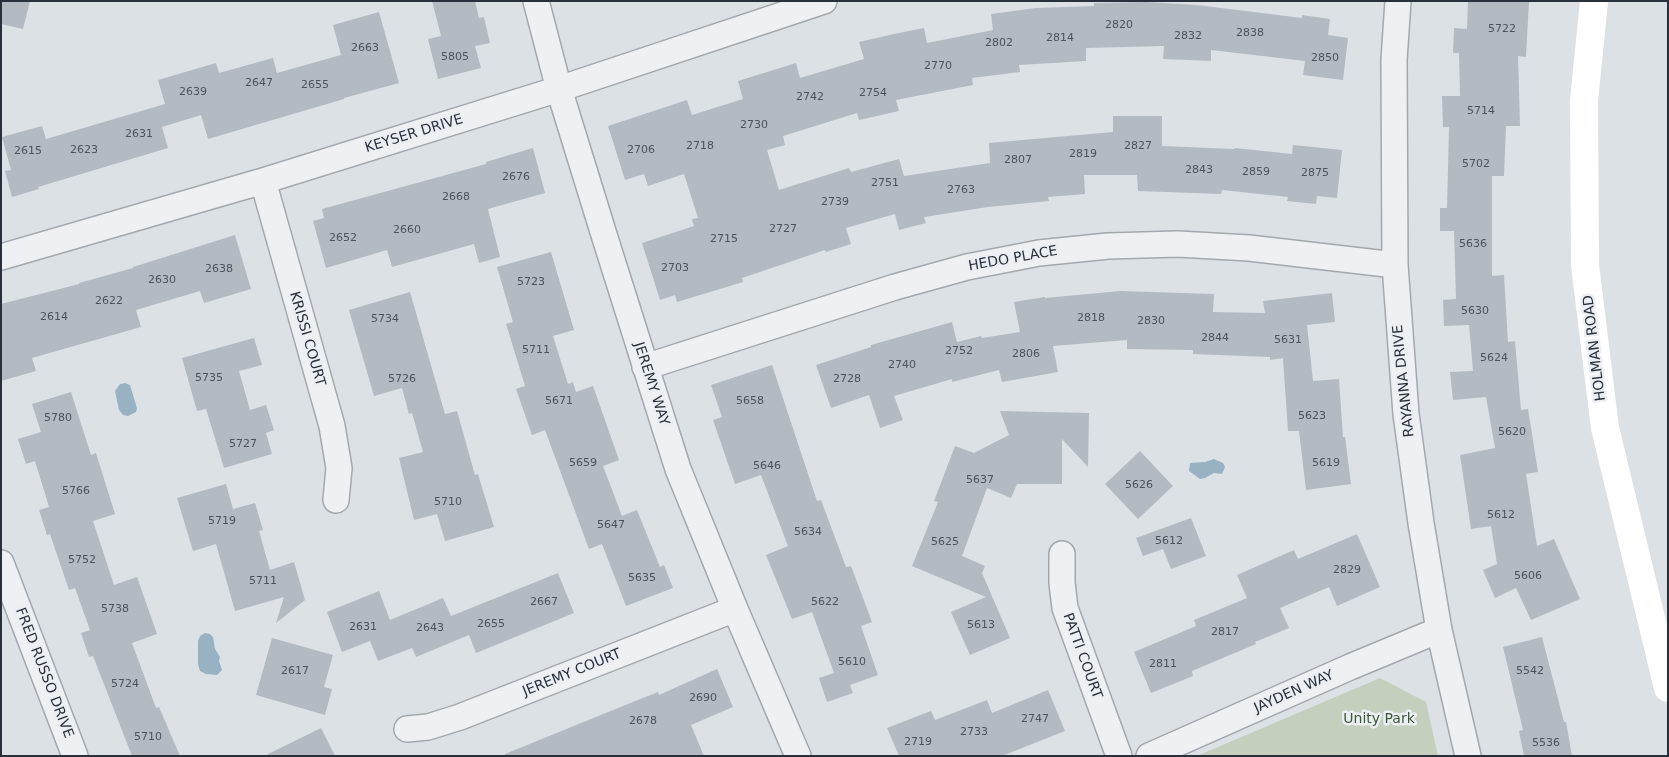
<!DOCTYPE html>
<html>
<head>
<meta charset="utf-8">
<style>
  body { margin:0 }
  #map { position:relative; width:1669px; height:757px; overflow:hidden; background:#dce1e5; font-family:"DejaVu Sans",sans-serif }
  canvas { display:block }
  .frame { position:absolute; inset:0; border:2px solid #27303b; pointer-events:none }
</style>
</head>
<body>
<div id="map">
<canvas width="1669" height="757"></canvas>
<div class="frame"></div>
</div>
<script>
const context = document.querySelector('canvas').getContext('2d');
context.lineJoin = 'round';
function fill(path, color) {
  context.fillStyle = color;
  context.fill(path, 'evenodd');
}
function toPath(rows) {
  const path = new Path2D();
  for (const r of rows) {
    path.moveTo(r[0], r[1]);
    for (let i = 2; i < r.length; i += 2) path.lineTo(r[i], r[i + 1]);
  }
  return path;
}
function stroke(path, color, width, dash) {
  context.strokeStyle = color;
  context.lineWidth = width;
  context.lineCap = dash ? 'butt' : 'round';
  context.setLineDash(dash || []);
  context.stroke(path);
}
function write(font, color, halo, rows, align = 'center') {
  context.font = font + ' "DejaVu Sans",sans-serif';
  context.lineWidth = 5;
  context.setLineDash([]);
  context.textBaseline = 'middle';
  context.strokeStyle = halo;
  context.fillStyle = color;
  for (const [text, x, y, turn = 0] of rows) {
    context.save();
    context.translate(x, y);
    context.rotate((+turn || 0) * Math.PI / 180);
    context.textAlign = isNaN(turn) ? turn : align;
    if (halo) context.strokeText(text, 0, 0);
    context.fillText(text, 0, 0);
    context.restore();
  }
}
fill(toPath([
  [1380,678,1426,702,1438,756,1197,756]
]), '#c4cfbd');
fill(toPath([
  [125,383,130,385,137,408,136,412,128,416,123,415,119,410,115,391,120,384],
  [1214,459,1223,463,1225,467,1222,474,1214,473,1205,478,1200,479,1189,471,1190,463,1205,462],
  [205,633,210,634,213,637,215,649,220,657,219,661,222,670,217,675,206,674,200,671,198,664,198,641,200,636]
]), '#98b2c4');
fill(toPath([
  [1,1,30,1,23,29,1,24],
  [432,1,475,1,479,18,484,17,490,43,475,46,481,68,438,79,428,39,441,36],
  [1468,1,1529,1,1526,57,1518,56,1520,126,1506,126,1504,176,1492,176,1492,276,1504,275,1508,342,1515,341,1521,410,1528,409,1538,472,1526,474,1537,546,1554,539,1580,599,1531,620,1516,588,1495,598,1483,570,1497,564,1491,526,1471,529,1460,455,1495,448,1486,397,1453,400,1450,372,1473,371,1469,325,1444,326,1443,300,1456,299,1454,231,1440,231,1440,208,1447,208,1449,127,1443,127,1442,96,1460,96,1459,53,1453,53,1454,28,1467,29],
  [1146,2,1197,5,1302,18,1302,15,1330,19,1328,35,1348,38,1343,80,1303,75,1305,61,1211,50,1211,61,1163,59,1164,46,1086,48,1086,61,1019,65,1020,72,972,78,973,85,896,100,899,111,859,120,857,113,783,136,785,145,767,150,779,190,849,168,851,172,899,159,904,176,990,163,989,143,1113,132,1113,116,1162,116,1162,146,1234,149,1235,148,1292,154,1293,145,1342,150,1337,198,1317,196,1316,204,1287,201,1288,197,1222,190,1221,194,1138,191,1137,175,1084,175,1085,194,1048,197,1049,201,988,207,924,217,926,223,899,230,895,214,846,228,851,244,826,252,825,250,742,278,743,282,677,302,675,295,660,300,642,243,694,226,692,219,698,218,684,174,648,186,644,174,625,180,608,126,687,100,692,115,743,99,738,81,796,63,800,78,864,59,859,42,894,34,924,28,927,43,993,30,991,14,1036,8,1094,6,1094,3],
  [379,12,399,83,344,98,344,99,208,139,201,115,162,127,168,148,38,187,39,189,12,197,5,171,11,170,2,137,42,126,46,139,165,104,158,80,216,63,219,73,273,58,277,73,341,55,333,25],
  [533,148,545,193,488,209,500,257,479,263,474,244,392,267,387,250,326,268,313,221,324,218,322,209,486,164,486,162],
  [235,235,251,289,204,303,200,291,136,310,141,327,32,358,36,371,1,381,1,304,79,284,79,283,133,268,133,267],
  [551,252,574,330,553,336,568,384,573,382,576,392,593,386,619,460,603,466,622,516,637,510,660,567,664,565,673,588,626,606,602,544,589,549,545,430,532,435,516,389,525,386,506,324,513,322,497,267],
  [1120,291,1214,294,1213,312,1265,313,1263,301,1332,293,1335,322,1307,325,1313,381,1339,379,1343,437,1345,437,1351,484,1306,490,1299,431,1288,431,1283,358,1270,360,1270,357,1193,354,1193,350,1127,349,1127,340,1053,346,1058,372,1002,382,999,370,952,382,952,379,894,396,903,420,880,428,869,395,831,408,816,365,871,347,871,345,952,322,957,342,981,336,982,338,1020,332,1014,302,1045,297,1045,298],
  [410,292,445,414,457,411,475,475,478,474,494,527,445,541,437,514,414,520,399,458,423,452,412,413,409,414,402,388,374,396,349,310],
  [254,338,262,365,239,371,250,410,266,405,274,430,266,433,272,454,224,468,206,409,197,411,182,358],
  [772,365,817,501,821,500,846,567,851,566,872,622,861,626,878,675,850,685,853,693,827,702,819,678,834,673,812,612,792,619,766,555,788,546,761,475,735,484,713,420,722,417,711,385],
  [71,392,91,455,96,453,115,514,93,521,114,585,137,577,157,634,132,643,156,708,159,707,180,756,132,756,93,656,89,657,81,633,90,630,75,588,69,590,50,534,47,535,39,510,49,507,35,461,26,464,18,439,41,432,32,404],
  [1000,411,1089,413,1088,467,1062,439,1062,484,1017,484,1011,498,987,488,962,556,985,566,982,573,1010,638,970,655,951,612,986,597,912,566,938,502,934,501,955,446,974,453,1009,435],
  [1140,451,1173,486,1138,519,1105,484],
  [226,484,233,509,255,503,263,530,259,531,270,570,294,562,305,600,276,623,284,597,235,611,216,544,193,551,177,498],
  [1191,518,1206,556,1171,569,1163,549,1143,556,1136,538],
  [1357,534,1380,587,1337,606,1329,587,1280,608,1289,628,1255,642,1256,644,1192,671,1193,676,1151,693,1134,652,1196,626,1194,620,1247,598,1237,575,1294,550,1298,559],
  [558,573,574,613,476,653,469,635,416,657,412,648,378,661,370,641,342,652,327,612,379,591,390,620,443,598,451,616],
  [1542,637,1564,722,1566,722,1572,756,1524,756,1519,731,1523,730,1503,647],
  [272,638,333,655,324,687,332,689,325,715,256,695],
  [717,669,733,707,691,725,704,756,505,756,505,754,613,710,658,692,659,695],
  [1048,690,1065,731,1002,756,899,756,887,728,931,711,935,720,987,700,992,713],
  [321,728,335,756,264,756]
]), '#b4bac2');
const street = toPath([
  [536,1,559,89,605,238,678,469,735,609,798,756],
  [1398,1,1394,60,1395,265,1406,414,1421,523,1439,630,1468,756],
  [263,181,332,426,339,468,336,500],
  [1,257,263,181,559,89,824,1],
  [645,367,895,287,967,267,1039,253,1108,246,1178,244,1249,248,1395,265],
  [1062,554,1062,583,1065,608,1119,756],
  [1,563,75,756],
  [407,729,428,727,460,717,735,609],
  [1149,756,1350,667,1439,630]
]);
stroke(street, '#a2a8af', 28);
stroke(street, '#eef1f4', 25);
stroke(toPath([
  [1594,1,1584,101,1585,265,1605,428,1668,688]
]), '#fff', 28);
write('11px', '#4a525d', null, [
  ["2820",1119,25],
  ["5722",1502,29],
  ["2838",1250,33],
  ["2832",1188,36],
  ["2814",1060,38],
  ["2802",999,43],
  ["2663",365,48],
  ["5805",455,57],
  ["2850",1325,58],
  ["2770",938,66],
  ["2647",259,83],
  ["2655",315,85],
  ["2639",193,92],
  ["2754",873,93],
  ["2742",810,97],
  ["5714",1481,111],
  ["2730",754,125],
  ["2631",139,134],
  ["2718",700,146],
  ["2827",1138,146],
  ["2623",84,150],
  ["2706",641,150],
  ["2615",28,151],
  ["2819",1083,154],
  ["2807",1018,160],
  ["5702",1476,164],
  ["2843",1199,170],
  ["2859",1256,172],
  ["2875",1315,173],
  ["2676",516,177],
  ["2751",885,183],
  ["2763",961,190],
  ["2668",456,197],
  ["2739",835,202],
  ["2727",783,229],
  ["2660",407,230],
  ["2652",343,238],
  ["2715",724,239],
  ["5636",1473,244],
  ["2703",675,268],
  ["2638",219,269],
  ["2630",162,280],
  ["5723",531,282],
  ["2622",109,301],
  ["5630",1475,311],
  ["2614",54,317],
  ["2818",1091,318],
  ["5734",385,319],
  ["2830",1151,321],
  ["2844",1215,338],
  ["5631",1288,340],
  ["5711",536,350],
  ["2752",959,351],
  ["2806",1026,354],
  ["5624",1494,358],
  ["2740",902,365],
  ["5735",209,378],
  ["5726",402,379],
  ["2728",847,379],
  ["5671",559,401],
  ["5658",750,401],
  ["5623",1312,416],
  ["5780",58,418],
  ["5620",1512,432],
  ["5727",243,444],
  ["5659",583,463],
  ["5619",1326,463],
  ["5646",767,466],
  ["5637",980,480],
  ["5626",1139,485],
  ["5766",76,491],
  ["5710",448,502],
  ["5612",1501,515],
  ["5719",222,521],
  ["5647",611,525],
  ["5634",808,532],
  ["5612",1169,541],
  ["5625",945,542],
  ["5752",82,560],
  ["2829",1347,570],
  ["5606",1528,576],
  ["5635",642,578],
  ["5711",263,581],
  ["2667",544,602],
  ["5622",825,602],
  ["5738",115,609],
  ["2655",491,624],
  ["5613",981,625],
  ["2631",363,627],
  ["2643",430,628],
  ["2817",1225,632],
  ["5610",852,662],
  ["2811",1163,664],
  ["2617",295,671],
  ["5542",1530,671],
  ["5724",125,684],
  ["2690",703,698],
  ["2747",1035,719],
  ["2678",643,721],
  ["2733",974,732],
  ["5710",148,737],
  ["2719",918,742],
  ["5536",1546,743]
]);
write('14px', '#27303b', '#ebeff3', [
  ["KEYSER DRIVE",414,134,-17],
  ["HEDO PLACE",1013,259,-10],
  ["KRISSI COURT",307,339,74],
  ["HOLMAN ROAD",1595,348,-97],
  ["RAYANNA DRIVE",1404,381,-96],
  ["JEREMY WAY",651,384,72],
  ["PATTI COURT",1082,656,70],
  ["FRED RUSSO DRIVE",44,673,69],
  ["JEREMY COURT",572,673,-22],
  ["JAYDEN WAY",1294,692,-24]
]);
write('14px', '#3e5635', '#ebeff3', [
  ["Unity Park",1379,719]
]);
</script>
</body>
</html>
